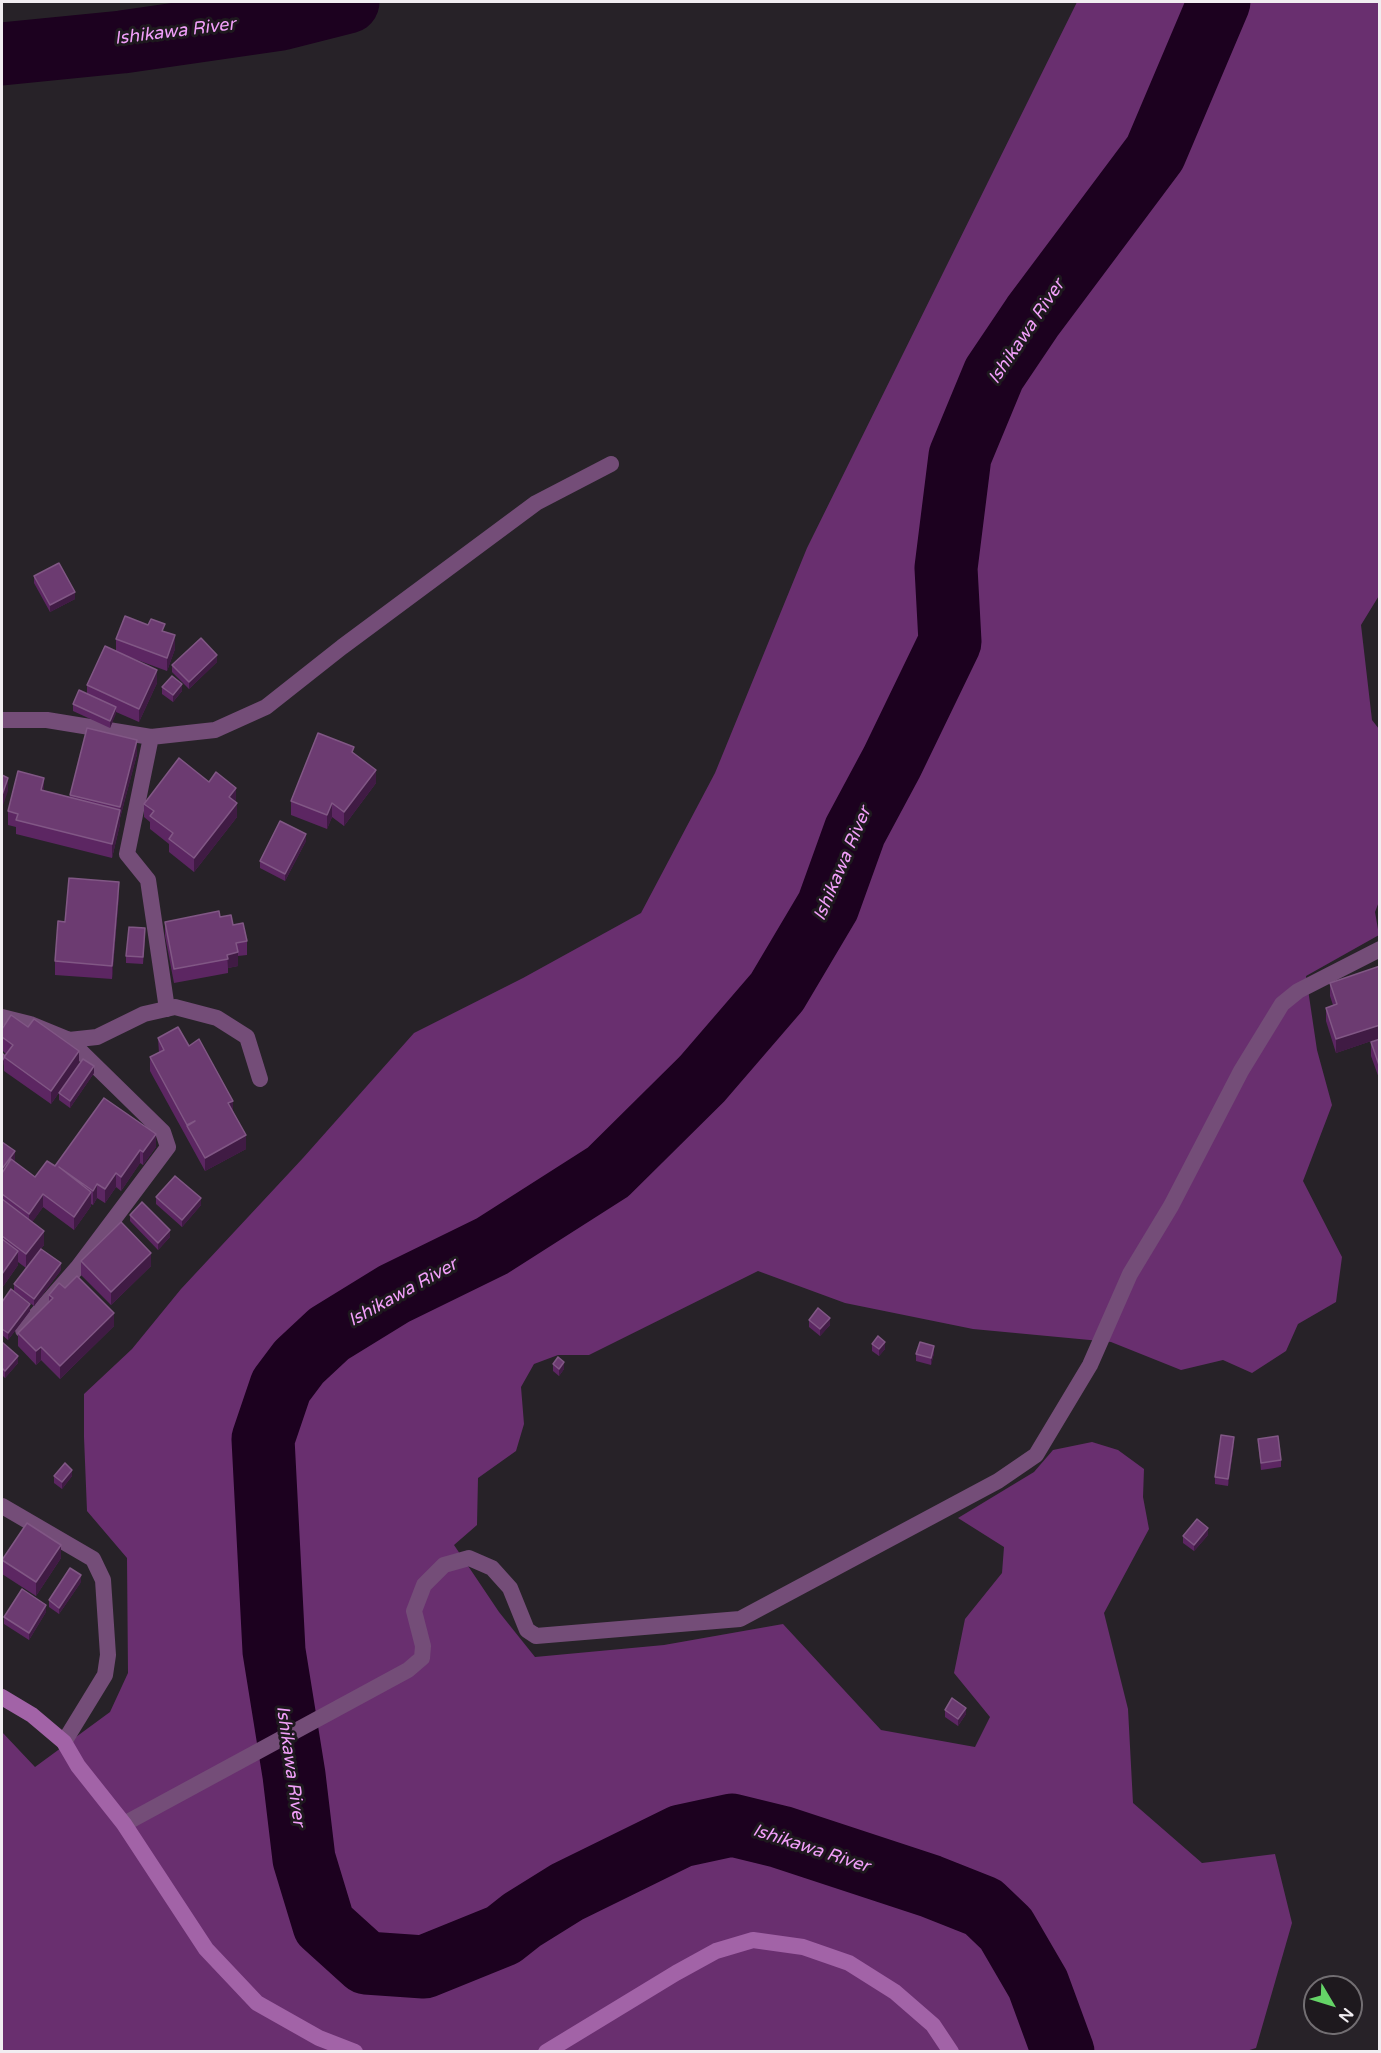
<!DOCTYPE html>
<html>
<head>
<meta charset="utf-8">
<style>
  body { margin:0 }
  #map { position:relative; width:1381px; height:2053px; overflow:hidden; background:#272228; font-family:"Varela Round",sans-serif }
  canvas { display:block }
  .frame { position:absolute; inset:0; border:3px solid #f1edf1; pointer-events:none }
  .north { position:absolute; left:1303px; top:1975px; width:60px; height:60px; box-sizing:border-box; background:#1e191e; border:2px solid #726e72; border-radius:50%; rotate:128deg; font-size:16px; font-weight:700; line-height:24px; text-align:center; color:#f1edf1 }
  .north::after { content:''; display:block; margin:auto; width:21px; height:27px; background:#65d467; clip-path:polygon(50% 0,100% 100%,50% 72%,0 100%) }
</style>
</head>
<body>
<div id="map">
<canvas width="1381" height="2053"></canvas>
<div class="frame"></div>
<div class="north">N</div>
</div>
<script>
const context = document.querySelector('canvas').getContext('2d');
context.lineJoin = 'round';
function fill(path, color) {
  context.fillStyle = color;
  context.fill(path, 'evenodd');
}
function toPath(rows) {
  const path = new Path2D();
  for (const r of rows) {
    path.moveTo(r[0], r[1]);
    for (let i = 2; i < r.length; i += 2) path.lineTo(r[i], r[i + 1]);
  }
  return path;
}
function stroke(path, color, width, dash) {
  context.strokeStyle = color;
  context.lineWidth = width;
  context.lineCap = dash ? 'butt' : 'round';
  context.setLineDash(dash || []);
  context.stroke(path);
}
function write(font, color, halo, rows, align = 'center') {
  context.font = font + ' "Varela Round",sans-serif';
  context.lineWidth = 6;
  context.setLineDash([]);
  context.textBaseline = 'middle';
  context.strokeStyle = halo;
  context.fillStyle = color;
  for (const [text, x, y, turn = 0] of rows) {
    context.save();
    context.translate(x, y);
    context.rotate((+turn || 0) * Math.PI / 180);
    context.textAlign = isNaN(turn) ? turn : align;
    if (halo) context.strokeText(text, 0, 0);
    context.fillText(text, 0, 0);
    context.restore();
  }
}
fill(toPath([
  [1077,2,1379,2,1380,594,1361,625,1372,720,1379,729,1380,899,1375,912,1379,935,1306,976,1317,1050,1332,1105,1303,1181,1342,1257,1336,1302,1298,1324,1286,1351,1252,1373,1223,1360,1181,1370,1111,1342,973,1329,845,1303,758,1271,589,1355,558,1355,534,1364,521,1387,524,1424,516,1451,478,1478,477,1525,454,1545,499,1612,535,1657,664,1645,783,1624,881,1730,975,1747,990,1717,954,1673,965,1619,1002,1573,1004,1547,958,1518,1034,1472,1053,1450,1092,1442,1118,1450,1144,1469,1143,1497,1149,1529,1104,1613,1128,1709,1133,1803,1202,1863,1275,1854,1292,1923,1256,2048,1243,2052,2,2051,2,1732,35,1767,110,1712,128,1673,127,1558,87,1511,84,1437,84,1394,132,1349,181,1289,303,1158,414,1033,523,978,641,913,715,773,807,548]
]), '#692f6f');
stroke(toPath([
  [2,54,122,42,281,19,348,2],
  [1063,2052,1038,1984,1006,1929,983,1907,930,1886,781,1837,732,1825,681,1836,567,1892,522,1920,503,1935,424,1967,366,1963,324,1925,304,1859,294,1775,274,1651,263,1439,281,1386,299,1362,329,1334,394,1294,492,1246,608,1172,702,1079,777,992,828,906,855,831,892,762,950,642,946,568,960,456,994,374,1033,316,1155,153,1219,2]
]), '#1c011f', 63);
stroke(toPath([
  [2,720,47,720,151,737,215,730,266,707,342,647,536,503,611,464],
  [151,737,127,854,148,880,167,1009],
  [2,1017,30,1024,69,1040,97,1037,144,1014,175,1007,217,1018,247,1037,260,1079],
  [23,1330,78,1267,168,1147,163,1132,69,1040],
  [2,1506,93,1559,103,1580,108,1655,105,1675,64,1742],
  [124,1824,408,1670,422,1658,423,1646,414,1611,424,1585,444,1565,469,1558,492,1568,510,1588,527,1630,536,1636,740,1619,998,1481,1036,1455,1090,1365,1130,1274,1171,1206,1241,1071,1282,1004,1298,991,1380,949]
]), '#744d78', 16);
stroke(toPath([
  [2,1697,32,1715,64,1742,78,1766,124,1824,206,1949,257,2003,319,2038,355,2052],
  [546,2052,676,1973,716,1951,753,1940,803,1947,849,1963,895,1992,933,2025,951,2052]
]), '#a263a7', 16);
fill(toPath([
  [34,576,75,599,50,612,34,583],
  [165,632,175,649,167,671,129,657,157,683,139,722,116,712,110,728,73,711,73,704,87,693,87,685,116,651,116,639],
  [217,662,189,689,172,672,172,665],
  [162,687,182,691,173,702,162,694],
  [354,753,376,783,344,826,332,817,327,829,291,815,291,801],
  [137,754,120,818,120,824,112,858,16,834,16,827,8,825,8,811,44,791,70,797,70,795],
  [209,782,236,801,236,802,237,817,194,872,169,852,169,844,150,829,150,822,144,817,144,804],
  [306,841,285,881,260,868,260,861],
  [119,895,112,979,55,975,55,961,65,922],
  [220,917,233,925,247,941,247,955,238,956,238,966,228,968,228,973,174,983,165,936,165,922],
  [145,935,143,964,126,963,126,956],
  [1380,966,1380,1038,1336,1053,1326,1021,1326,1008,1333,1005,1330,996,1330,983],
  [2,1029,79,1064,51,1104,4,1071,4,1064,2,1053,5,1056,6,1054,2,1050],
  [158,1038,189,1046,233,1111,246,1149,205,1171,150,1071,150,1057,159,1053],
  [1380,1039,1380,1081,1371,1056,1371,1042],
  [94,1073,70,1108,59,1100,59,1093],
  [2,1142,15,1162,35,1177,55,1166,156,1147,143,1165,140,1163,121,1191,116,1187,105,1203,97,1198,93,1205,91,1204,91,1206,74,1230,43,1207,32,1222,44,1245,26,1268,18,1262,18,1265,2,1288],
  [156,1197,201,1205,182,1227,156,1204],
  [130,1215,170,1237,158,1250,130,1221],
  [81,1261,151,1266,111,1305,81,1275],
  [61,1270,34,1306,14,1291,14,1284],
  [65,1288,114,1326,60,1379,41,1360,36,1365,18,1346,18,1333,49,1303,49,1295],
  [2,1302,30,1311,8,1340,2,1335],
  [809,1320,830,1325,820,1336,809,1327],
  [2,1342,18,1363,5,1378,2,1375],
  [872,1344,885,1349,879,1356,872,1351],
  [934,1353,931,1365,916,1361,916,1354],
  [553,1364,564,1369,559,1376,553,1371],
  [1258,1439,1281,1460,1281,1467,1261,1470],
  [1234,1444,1228,1486,1215,1484,1215,1477],
  [54,1476,72,1476,62,1489,54,1483],
  [1208,1535,1194,1551,1183,1543,1183,1536],
  [61,1558,36,1596,2,1574,2,1560],
  [81,1582,59,1614,49,1607,49,1600],
  [46,1612,29,1640,4,1624,4,1617],
  [945,1710,966,1714,958,1726,945,1717]
]), '#5c2662');
fill(toPath([
  [75,592,75,599,50,612,50,605],
  [175,635,175,649,167,671,167,658],
  [217,655,217,662,189,689,189,682],
  [157,670,157,683,139,722,139,709],
  [182,684,182,691,173,702,173,695],
  [116,707,116,714,110,728,110,721],
  [137,740,137,754,120,818,120,824,112,858,112,844,120,813,120,807],
  [376,770,376,783,344,826,344,812],
  [8,778,8,791,2,808,2,795],
  [44,778,44,791,41,790],
  [236,788,236,801,229,811,229,797],
  [237,803,237,817,194,872,194,858],
  [332,803,332,817,327,829,327,815],
  [306,834,306,841,285,881,285,874],
  [119,882,119,895,112,979,112,966],
  [238,952,238,966,228,968,227,955],
  [1380,1025,1380,1038,1336,1053,1336,1039],
  [79,1051,79,1064,51,1104,51,1091],
  [4,1058,4,1064,2,1068,2,1061],
  [94,1066,94,1073,70,1108,70,1101],
  [233,1101,233,1114,228,1103],
  [156,1134,156,1147,143,1165,143,1152],
  [246,1135,246,1149,205,1171,205,1158],
  [140,1150,140,1163,121,1191,121,1177],
  [15,1151,15,1164,2,1183,2,1169],
  [116,1173,116,1187,105,1203,105,1189],
  [97,1184,97,1198,93,1205,93,1191],
  [91,1192,91,1206,74,1230,74,1217],
  [43,1194,43,1207,29,1227,29,1214],
  [201,1198,201,1205,182,1227,182,1220],
  [170,1230,170,1237,158,1250,158,1243],
  [44,1231,44,1245,26,1268,26,1254],
  [18,1251,18,1265,2,1288,2,1274],
  [151,1253,151,1266,111,1305,111,1292],
  [61,1263,61,1270,34,1306,34,1299],
  [30,1304,30,1311,8,1340,8,1333],
  [114,1313,114,1326,60,1379,60,1366],
  [830,1318,830,1325,820,1336,820,1329],
  [885,1342,885,1349,879,1356,879,1349],
  [934,1346,934,1353,931,1365,931,1358],
  [41,1347,41,1360,36,1365,36,1351],
  [18,1356,18,1363,5,1378,5,1371],
  [564,1362,564,1369,559,1376,559,1369],
  [1234,1437,1234,1444,1228,1486,1228,1479],
  [72,1470,72,1476,62,1489,62,1482],
  [1208,1528,1208,1535,1194,1551,1194,1545],
  [61,1545,61,1558,36,1596,36,1582],
  [81,1575,81,1582,59,1614,59,1608],
  [46,1605,46,1612,29,1640,29,1633],
  [966,1708,966,1714,958,1726,958,1719]
]), '#401b44');
const building = toPath([
  [59,563,75,592,50,605,34,576,59,563],
  [125,616,148,625,151,619,165,624,162,631,175,635,167,658,116,639,125,616],
  [201,638,217,655,189,682,172,665,201,638],
  [105,646,157,670,139,709,87,685,105,646],
  [172,676,182,684,173,695,162,687,172,676],
  [79,690,116,707,110,721,73,704,79,690],
  [87,728,137,740,120,807,70,795,87,728],
  [318,733,354,747,352,752,376,770,344,812,332,803,327,815,291,801,318,733],
  [179,758,209,782,216,772,236,788,229,797,237,803,194,858,169,839,173,833,150,816,154,811,144,804,179,758],
  [18,771,44,778,41,790,120,810,112,844,16,820,18,814,8,811,18,771],
  [2,775,8,778,2,795,2,775],
  [280,821,306,834,285,874,260,861,280,821],
  [69,878,119,882,112,966,55,961,58,921,65,922,69,878],
  [219,911,220,917,231,915,233,925,243,923,247,941,236,943,238,952,227,955,228,959,174,969,165,922,219,911],
  [129,927,145,928,143,957,126,956,129,927],
  [1380,966,1380,1025,1336,1039,1326,1008,1337,1004,1330,983,1380,966],
  [11,1015,28,1027,34,1019,79,1051,51,1091,4,1057,13,1045,2,1037,2,1029,11,1015],
  [178,1027,189,1046,199,1039,233,1101,228,1103,246,1135,205,1158,187,1126,195,1121,187,1125,150,1057,164,1050,158,1038,178,1027],
  [1380,1039,1380,1068,1371,1042,1380,1039],
  [2,1053,5,1056,2,1061,2,1053],
  [83,1059,94,1066,70,1101,59,1093,83,1059],
  [104,1098,156,1134,143,1152,140,1150,121,1177,116,1173,105,1189,97,1184,93,1191,59,1167,91,1192,74,1217,43,1194,29,1214,2,1194,2,1173,11,1159,35,1177,47,1161,55,1166,104,1098],
  [2,1142,15,1151,2,1169,2,1142],
  [175,1176,201,1198,182,1220,156,1197,175,1176],
  [2,1199,44,1231,26,1254,2,1236,2,1199],
  [142,1202,170,1230,158,1243,130,1215,142,1202],
  [121,1222,151,1253,111,1292,81,1261,121,1222],
  [2,1239,18,1251,2,1274,2,1239],
  [41,1249,61,1263,34,1299,14,1284,41,1249],
  [77,1276,114,1313,60,1366,41,1347,36,1351,18,1333,53,1298,49,1295,59,1283,65,1288,77,1276],
  [11,1289,30,1304,8,1333,2,1329,2,1302,11,1289],
  [818,1308,830,1318,820,1329,809,1320,818,1308],
  [878,1336,885,1342,879,1349,872,1344,878,1336],
  [2,1342,18,1356,5,1371,2,1368,2,1342],
  [920,1342,934,1346,931,1358,916,1354,920,1342],
  [558,1357,564,1362,559,1369,553,1364,558,1357],
  [1221,1435,1234,1437,1228,1479,1215,1477,1221,1435],
  [1278,1436,1281,1460,1261,1463,1258,1439,1278,1436],
  [65,1463,72,1470,62,1482,54,1476,65,1463],
  [1197,1519,1208,1528,1194,1545,1183,1536,1197,1519],
  [27,1523,61,1545,36,1582,2,1560,27,1523],
  [70,1568,81,1575,59,1608,49,1600,70,1568],
  [22,1589,46,1605,29,1633,4,1617,22,1589],
  [952,1698,966,1708,958,1719,945,1710,952,1698]
]);
fill(building, '#6c3b71');
stroke(building, '#815785', 1.5);
write('italic 18px', '#f19ff9', '#1e191e', [
  ["Ishikawa River",175,32,-7],
  ["Ishikawa River",1027,332,-56],
  ["Ishikawa River",843,864,-67],
  ["Ishikawa River",403,1293,-29],
  ["Ishikawa River",290,1766,82],
  ["Ishikawa River",811,1849,18]
]);
</script>
</body>
</html>
